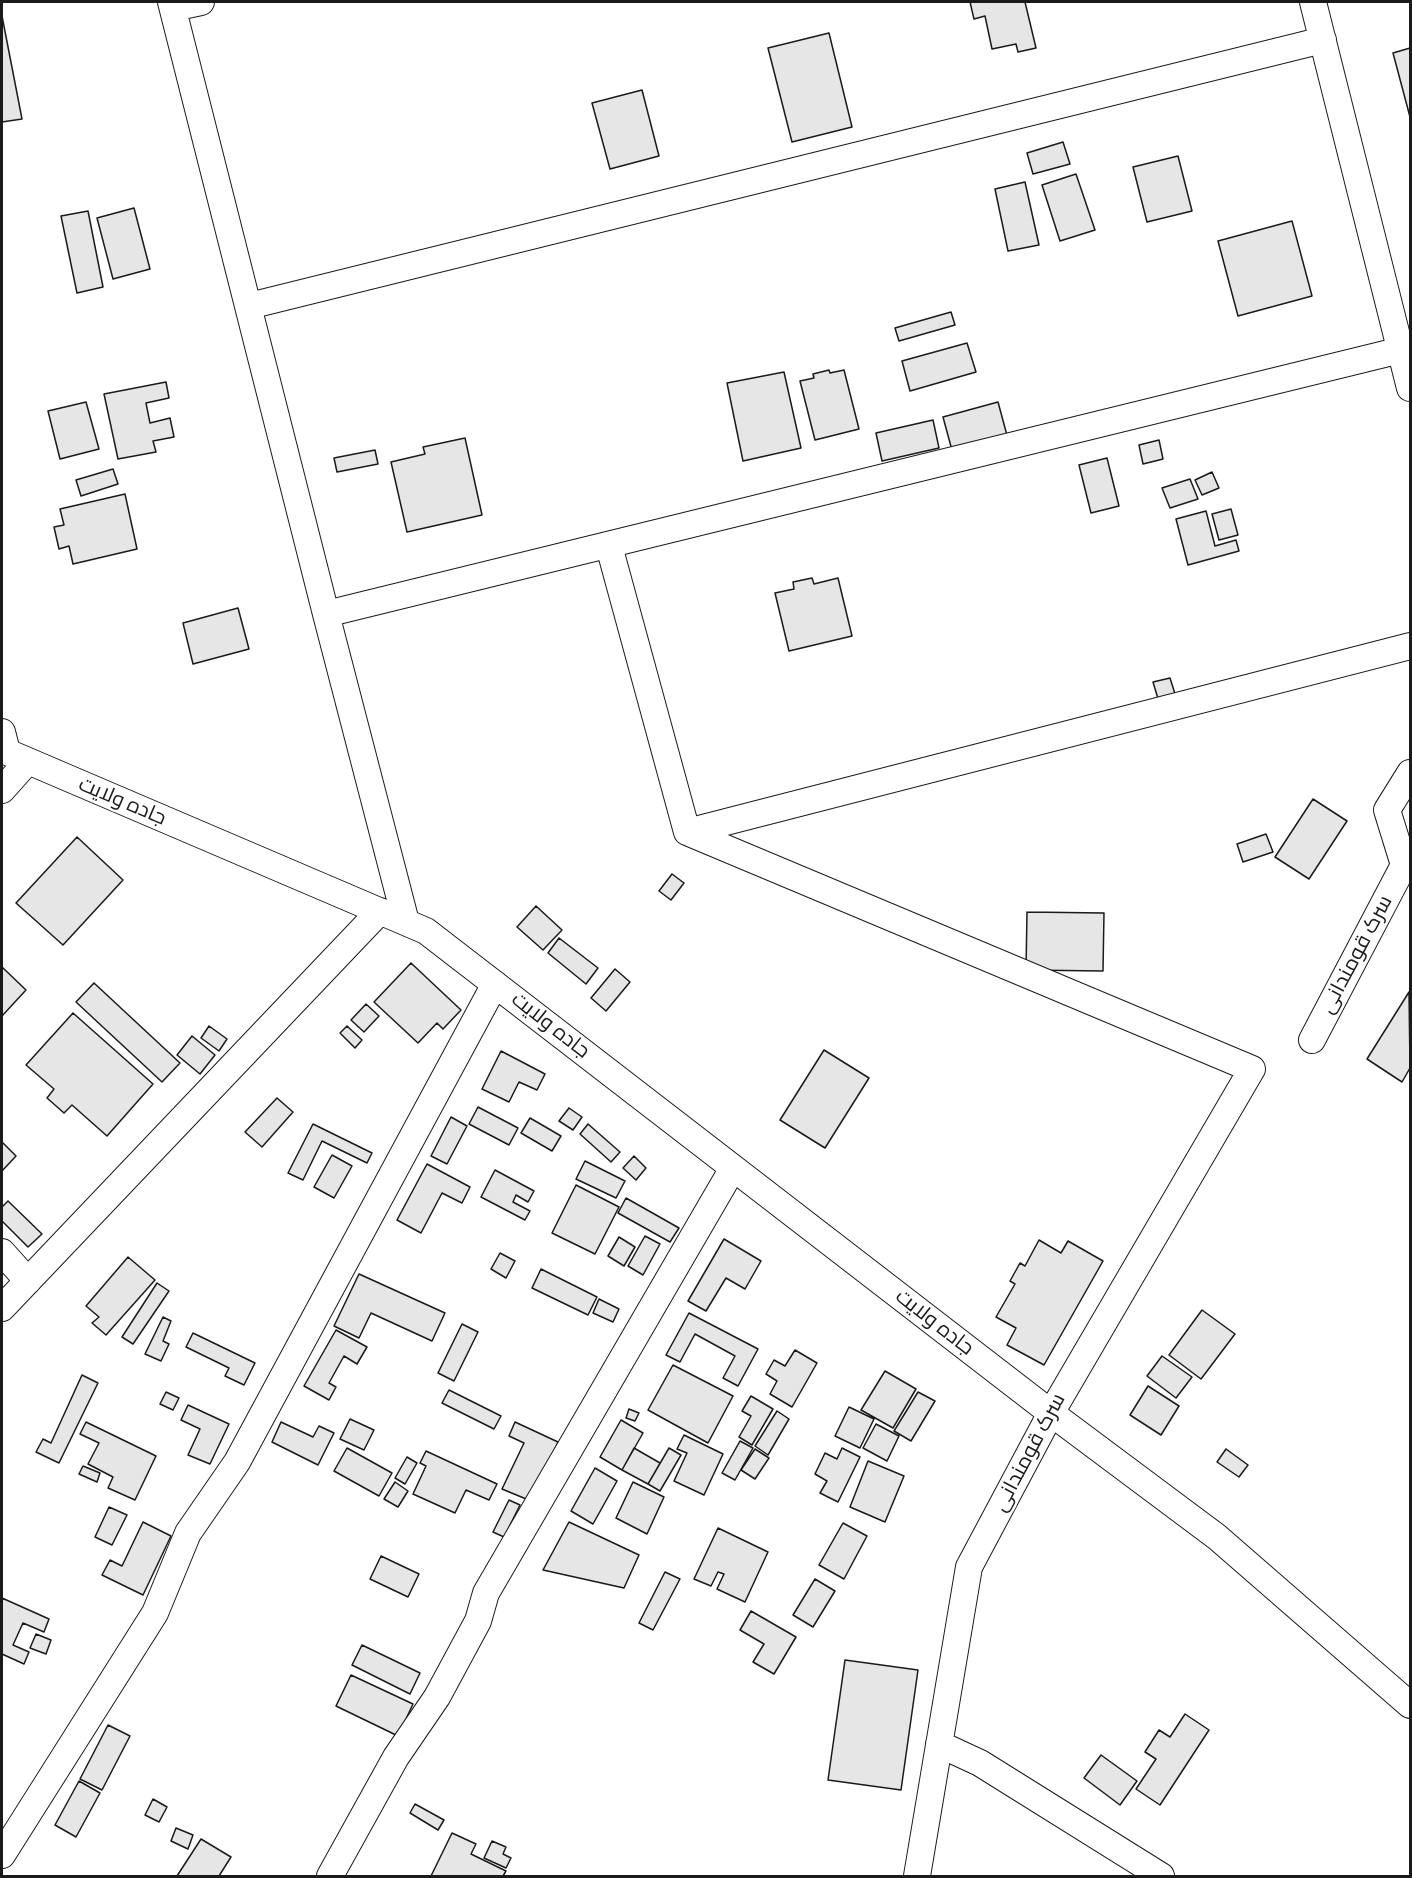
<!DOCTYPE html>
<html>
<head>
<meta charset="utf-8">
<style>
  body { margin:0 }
  #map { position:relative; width:1412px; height:1878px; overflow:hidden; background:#fff; font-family:"Roboto Condensed",sans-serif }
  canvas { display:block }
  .frame { position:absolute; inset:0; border:3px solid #1a1a1a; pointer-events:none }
</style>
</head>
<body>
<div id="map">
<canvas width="1412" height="1878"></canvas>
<div class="frame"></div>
</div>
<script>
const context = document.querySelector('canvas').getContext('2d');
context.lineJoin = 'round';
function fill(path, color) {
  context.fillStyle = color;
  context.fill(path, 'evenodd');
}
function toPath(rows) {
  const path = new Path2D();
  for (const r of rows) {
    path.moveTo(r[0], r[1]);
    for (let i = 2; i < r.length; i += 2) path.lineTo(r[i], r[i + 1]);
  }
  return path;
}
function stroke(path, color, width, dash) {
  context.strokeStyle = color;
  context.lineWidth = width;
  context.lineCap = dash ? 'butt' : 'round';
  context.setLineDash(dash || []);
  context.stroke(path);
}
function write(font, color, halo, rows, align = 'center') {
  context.font = font + ' "Roboto Condensed",Cairo,sans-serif';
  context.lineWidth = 4.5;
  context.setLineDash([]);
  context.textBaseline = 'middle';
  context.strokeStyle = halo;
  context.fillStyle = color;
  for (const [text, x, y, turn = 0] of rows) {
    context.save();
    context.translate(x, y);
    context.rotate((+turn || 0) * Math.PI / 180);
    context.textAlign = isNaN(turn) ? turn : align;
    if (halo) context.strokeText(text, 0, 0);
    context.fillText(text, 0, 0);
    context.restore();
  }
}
const building = toPath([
  [970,2,1025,2,1036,48,1018,52,1016,44,992,49,985,16,974,19,970,2],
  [2,16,22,119,2,122,2,16],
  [829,33,852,127,792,142,768,48,829,33],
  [1410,48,1410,117,1393,53,1410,48],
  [642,90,659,156,610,169,592,103,642,90],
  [1063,142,1070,164,1033,174,1027,153,1063,142],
  [1178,156,1192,211,1147,222,1133,167,1178,156],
  [1076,174,1095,230,1060,241,1042,185,1076,174],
  [1025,182,1039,245,1008,251,995,189,1025,182],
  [134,208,150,269,113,279,97,218,134,208],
  [88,211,103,287,77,293,61,216,88,211],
  [1292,221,1312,296,1238,316,1218,241,1292,221],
  [951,312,955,325,899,341,895,328,951,312],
  [967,343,976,372,910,391,902,361,967,343],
  [829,370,830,373,844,370,859,429,815,440,800,381,814,378,813,374,829,370],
  [784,372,801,448,743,461,727,383,784,372],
  [166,382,169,398,146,403,150,423,170,418,174,437,153,441,156,452,118,459,104,394,166,382],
  [86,402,99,449,60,459,48,411,86,402],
  [998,402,1008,439,953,454,943,417,998,402],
  [933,420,939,448,882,461,876,433,933,420],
  [465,438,482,515,407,532,391,462,425,454,423,447,465,438],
  [1159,440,1163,459,1143,464,1139,445,1159,440],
  [375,450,378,464,337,472,334,458,375,450],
  [1107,458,1119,506,1091,513,1079,465,1107,458],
  [113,469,118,484,81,496,76,480,113,469],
  [1212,472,1219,488,1202,495,1195,480,1212,472],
  [1190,479,1198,499,1170,508,1162,488,1190,479],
  [125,494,137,549,73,564,69,546,59,549,54,527,64,525,60,509,125,494],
  [1231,509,1238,535,1219,540,1212,514,1231,509],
  [1206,511,1215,546,1236,540,1239,551,1188,565,1176,519,1206,511],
  [812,578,814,584,838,578,852,636,789,651,775,593,794,589,793,582,812,578],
  [238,608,249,649,193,664,183,623,238,608],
  [1170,678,1176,697,1159,702,1153,682,1170,678],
  [1313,799,1347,821,1309,879,1275,857,1313,799],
  [1266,834,1273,852,1243,862,1237,844,1266,834],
  [77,837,123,880,63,945,16,903,77,837],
  [672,874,684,883,671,900,659,891,672,874],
  [536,906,562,930,543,950,517,927,536,906],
  [1027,912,1104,913,1103,971,1026,970,1027,912],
  [559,938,598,968,586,984,548,953,559,938],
  [411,963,461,1010,443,1029,437,1023,418,1043,374,1002,411,963],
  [2,967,26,990,2,1016,2,967],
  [615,969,630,982,606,1011,591,998,615,969],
  [94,983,180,1063,162,1082,76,1002,94,983],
  [1409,992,1410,1068,1402,1082,1367,1059,1409,992],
  [366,1004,379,1016,364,1032,351,1020,366,1004],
  [73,1013,153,1084,107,1136,72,1105,64,1113,47,1098,54,1089,26,1065,73,1013],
  [209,1026,227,1039,219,1051,201,1038,209,1026],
  [347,1026,362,1040,355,1048,340,1033,347,1026],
  [192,1036,215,1055,200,1074,177,1055,192,1036],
  [824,1050,869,1078,825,1148,780,1120,824,1050],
  [501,1051,545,1074,537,1090,519,1082,509,1102,482,1089,501,1051],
  [277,1098,293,1112,262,1147,245,1132,277,1098],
  [478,1107,518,1128,509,1145,469,1124,478,1107],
  [569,1108,582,1117,573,1130,559,1121,569,1108],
  [451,1117,467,1126,447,1164,431,1156,451,1117],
  [530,1118,561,1136,552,1151,521,1133,530,1118],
  [313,1124,372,1153,367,1163,322,1141,303,1180,288,1173,313,1124],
  [588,1124,620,1152,611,1162,580,1134,588,1124],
  [2,1142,16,1156,2,1171,2,1142],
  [332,1155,352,1166,334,1198,314,1187,332,1155],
  [634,1156,646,1168,636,1180,623,1168,634,1156],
  [585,1161,625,1181,616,1198,576,1179,585,1161],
  [427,1164,470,1187,462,1203,442,1193,421,1233,397,1220,427,1164],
  [495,1170,534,1191,528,1202,516,1195,513,1202,530,1211,525,1220,481,1197,495,1170],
  [576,1185,619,1207,595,1254,552,1233,576,1185],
  [626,1198,679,1228,670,1242,618,1213,626,1198],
  [8,1201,42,1234,28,1247,2,1221,2,1207,8,1201],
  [645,1236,660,1244,643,1275,628,1266,645,1236],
  [619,1237,635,1247,624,1266,608,1256,619,1237],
  [724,1239,761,1261,745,1289,726,1278,706,1311,688,1301,724,1239],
  [1039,1240,1061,1253,1068,1241,1103,1261,1044,1365,1007,1345,1016,1328,996,1317,1015,1284,1010,1281,1020,1263,1025,1266,1039,1240],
  [500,1253,515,1261,506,1278,491,1269,500,1253],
  [128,1257,155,1280,106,1335,92,1323,99,1317,86,1306,128,1257],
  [541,1269,597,1297,588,1315,532,1288,541,1269],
  [359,1274,445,1313,432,1341,371,1313,359,1338,334,1326,359,1274],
  [157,1283,169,1291,133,1344,122,1337,157,1283],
  [599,1299,619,1309,613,1322,593,1313,599,1299],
  [1202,1310,1235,1334,1201,1379,1169,1355,1202,1310],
  [689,1313,758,1349,738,1386,723,1378,735,1356,695,1334,680,1362,666,1355,689,1313],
  [163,1317,171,1321,163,1341,169,1344,161,1361,145,1354,163,1317],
  [462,1324,478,1332,454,1381,438,1373,462,1324],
  [336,1330,367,1347,357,1364,344,1356,329,1383,336,1387,329,1400,304,1386,336,1330],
  [193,1333,255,1363,244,1385,225,1376,229,1368,186,1347,193,1333],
  [795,1350,817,1363,792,1407,770,1394,777,1381,766,1374,774,1360,785,1366,795,1350],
  [1162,1356,1192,1377,1176,1398,1147,1376,1162,1356],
  [673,1365,733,1396,708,1443,648,1410,673,1365],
  [885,1371,916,1389,893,1428,861,1410,885,1371],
  [82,1375,98,1383,59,1463,36,1452,43,1439,51,1443,82,1375],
  [1148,1386,1179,1406,1161,1435,1130,1415,1148,1386],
  [449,1390,501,1416,494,1429,442,1403,449,1390],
  [166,1392,179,1398,173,1410,160,1404,166,1392],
  [918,1392,935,1401,911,1441,894,1431,918,1392],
  [751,1396,773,1409,752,1445,739,1437,751,1416,742,1411,751,1396],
  [188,1405,229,1424,210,1464,188,1455,200,1429,181,1420,188,1405],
  [849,1407,874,1419,860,1448,835,1436,849,1407],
  [629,1409,639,1413,635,1421,626,1418,629,1409],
  [777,1411,789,1419,768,1455,755,1446,777,1411],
  [350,1419,374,1430,364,1450,340,1439,350,1419],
  [621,1420,643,1433,622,1470,600,1457,621,1420],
  [86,1422,156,1456,135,1500,108,1488,113,1477,88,1464,99,1443,80,1434,86,1422],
  [281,1422,313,1437,319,1426,334,1433,318,1465,272,1442,281,1422],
  [515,1422,558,1442,531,1501,502,1489,524,1443,509,1436,515,1422],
  [876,1424,899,1436,887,1461,863,1448,876,1424],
  [684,1435,723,1454,704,1495,674,1481,687,1453,677,1449,684,1435],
  [740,1441,753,1448,735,1480,722,1473,740,1441],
  [347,1448,392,1473,379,1496,334,1471,347,1448],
  [634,1448,660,1463,648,1484,622,1470,634,1448],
  [669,1448,681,1455,660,1491,648,1484,669,1448],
  [842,1448,860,1457,838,1502,820,1493,827,1481,815,1474,825,1453,837,1459,842,1448],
  [755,1449,769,1458,755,1479,741,1470,755,1449],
  [1226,1449,1248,1465,1239,1477,1217,1462,1226,1449],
  [426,1451,497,1484,489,1500,466,1490,455,1513,413,1494,426,1466,420,1463,426,1451],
  [407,1457,417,1463,405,1484,395,1478,407,1457],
  [868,1461,904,1476,885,1522,850,1507,868,1461],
  [83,1466,100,1473,97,1482,79,1474,83,1466],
  [595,1468,617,1481,593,1524,571,1511,595,1468],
  [395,1482,408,1491,398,1507,384,1499,395,1482],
  [633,1482,664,1497,647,1534,616,1518,633,1482],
  [509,1500,520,1505,504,1537,493,1532,509,1500],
  [109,1507,127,1515,112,1545,95,1537,109,1507],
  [143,1522,171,1536,143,1595,102,1575,110,1560,122,1566,143,1522],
  [569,1522,639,1555,624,1588,543,1570,569,1522],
  [843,1523,867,1536,844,1579,819,1565,843,1523],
  [718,1528,768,1552,745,1602,717,1589,724,1574,718,1572,711,1586,694,1579,718,1528],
  [381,1556,419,1574,408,1597,370,1579,381,1556],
  [665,1572,680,1579,653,1630,639,1623,665,1572],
  [815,1579,835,1591,813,1627,793,1615,815,1579],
  [2,1598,49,1619,44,1632,23,1623,13,1645,29,1652,24,1664,2,1654,2,1598],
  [751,1611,796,1637,774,1674,753,1662,764,1644,740,1630,751,1611],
  [36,1634,51,1640,46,1654,30,1648,36,1634],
  [362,1645,420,1673,410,1694,352,1665,362,1645],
  [845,1660,918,1670,901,1790,828,1780,845,1660],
  [351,1675,413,1704,398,1736,336,1706,351,1675],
  [1185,1714,1209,1730,1160,1805,1136,1789,1156,1759,1145,1752,1159,1730,1170,1737,1185,1714],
  [108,1725,130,1736,102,1790,80,1779,108,1725],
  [1101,1755,1137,1781,1120,1805,1084,1778,1101,1755],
  [79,1781,100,1793,76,1837,55,1825,79,1781],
  [153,1799,167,1807,159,1822,145,1815,153,1799],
  [415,1804,444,1820,438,1830,410,1813,415,1804],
  [176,1828,193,1835,188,1849,171,1841,176,1828],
  [452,1833,476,1844,471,1854,506,1871,503,1876,431,1876,452,1833],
  [201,1839,231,1857,219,1876,177,1876,201,1839],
  [492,1841,506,1847,503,1854,511,1858,506,1868,484,1858,492,1841]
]);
fill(building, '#e6e6e6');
stroke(building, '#1a1a1a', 1.5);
const minor = toPath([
  [171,2,326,614,406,922],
  [1313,2,1410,388],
  [173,8,201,2],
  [249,306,1323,40],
  [609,546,687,832,1252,1069,1051,1413,969,1567,917,1876],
  [326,614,1401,350],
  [2,732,7,752,426,931,1051,1413,1217,1537,1410,1705],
  [2,790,28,761],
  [687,832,1410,646],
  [1312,1040,1404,865,1387,810,1410,773],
  [2,1252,28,1281],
  [2,1308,380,911],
  [939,1744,980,1763,1161,1876],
  [2,1855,155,1613,188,1533,237,1462,495,984],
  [330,1876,396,1757,437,1697,478,1621,486,1593,733,1168]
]);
stroke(minor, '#1a1a1a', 28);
stroke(minor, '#fff', 26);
write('21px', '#1a1a1a', '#fff', [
  ["جاده ولایت",122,802,23],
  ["سرک قومندانی",1357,955,-62],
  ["جاده ولایت",550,1026,38],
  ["جاده ولایت",934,1323,38],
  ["سرک قومندانی",1030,1453,-62]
]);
</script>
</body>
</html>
